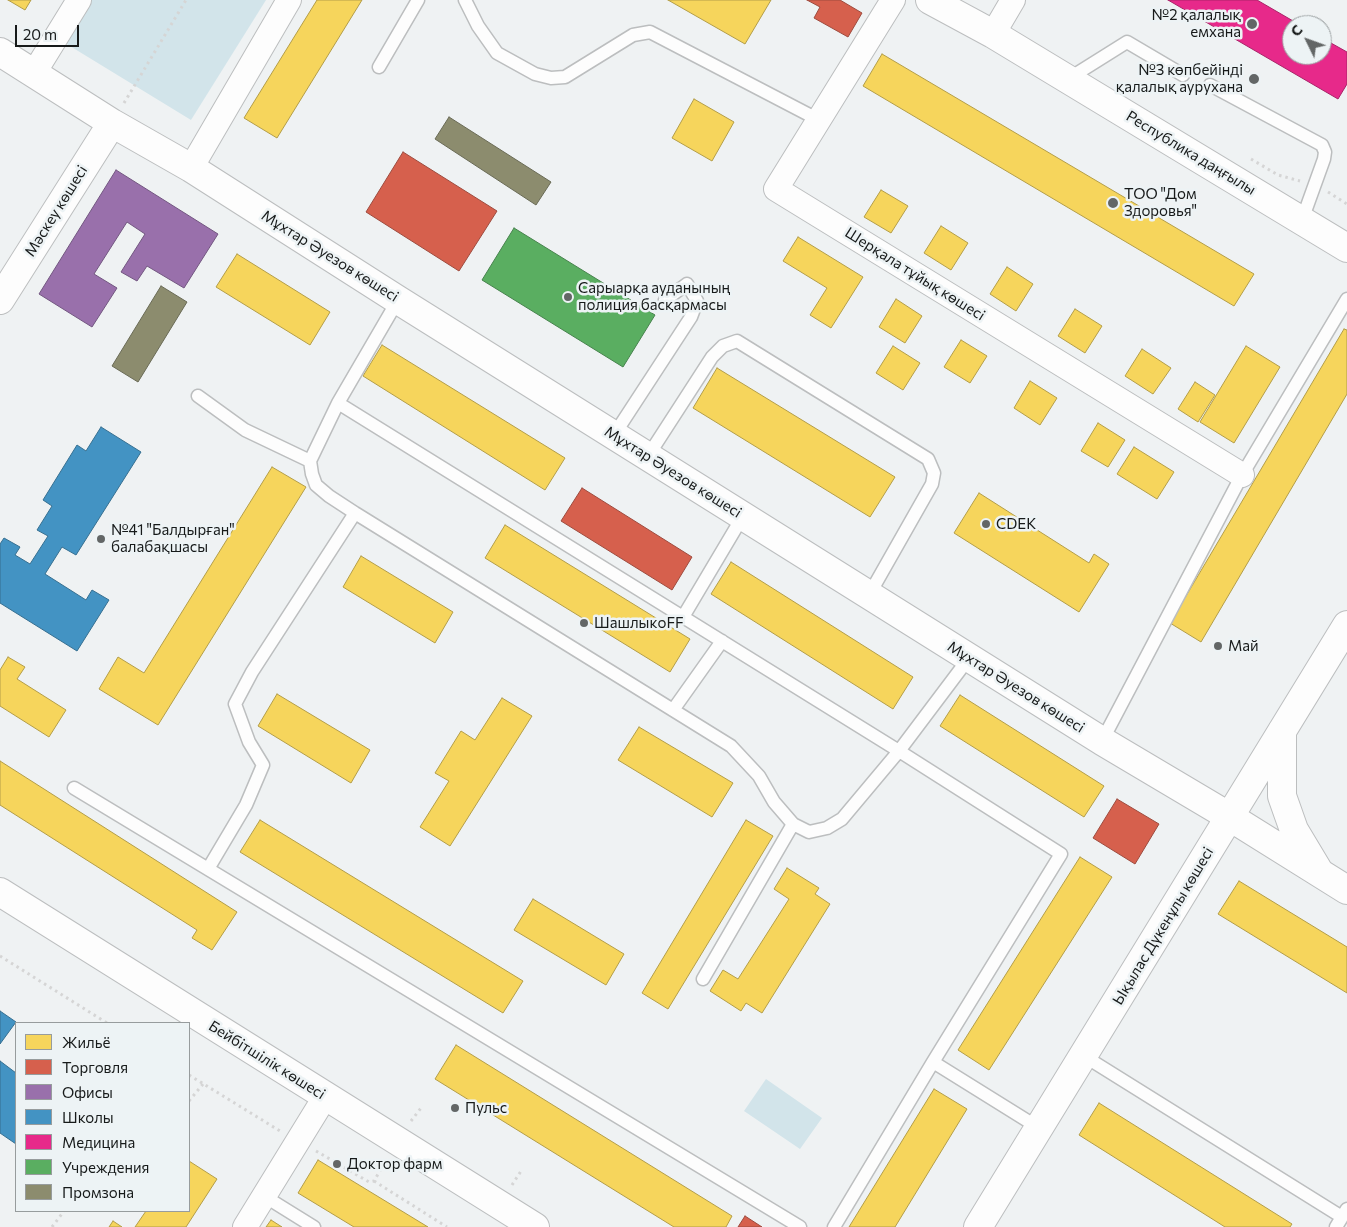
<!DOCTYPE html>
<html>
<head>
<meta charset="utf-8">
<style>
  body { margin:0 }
  #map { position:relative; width:1347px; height:1227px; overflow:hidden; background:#eff2f3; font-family:Commissioner,sans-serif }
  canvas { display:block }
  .legend { position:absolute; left:15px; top:1022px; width:175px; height:190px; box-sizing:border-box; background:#edf3f5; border:1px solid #979c9d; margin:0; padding:6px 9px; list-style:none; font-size:15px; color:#171a1a }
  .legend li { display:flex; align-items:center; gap:10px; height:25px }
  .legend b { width:25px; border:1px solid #979c9d }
  .north { position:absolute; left:1282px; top:15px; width:50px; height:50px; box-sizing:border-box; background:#edf3f5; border:1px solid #979c9d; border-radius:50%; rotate:312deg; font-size:14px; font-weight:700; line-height:20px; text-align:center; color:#171a1a }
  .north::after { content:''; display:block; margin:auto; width:18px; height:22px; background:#636666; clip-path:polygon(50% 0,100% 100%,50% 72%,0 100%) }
  .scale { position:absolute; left:15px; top:25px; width:64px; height:22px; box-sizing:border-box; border:2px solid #171a1a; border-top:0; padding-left:6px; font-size:15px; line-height:18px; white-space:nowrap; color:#171a1a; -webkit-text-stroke:4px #edf3f5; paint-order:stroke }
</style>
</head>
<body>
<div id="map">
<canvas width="1347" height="1227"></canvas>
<ul class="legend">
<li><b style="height:14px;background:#f6d55c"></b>Жильё</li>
<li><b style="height:14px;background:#d6604d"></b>Торговля</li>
<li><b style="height:14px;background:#9970ab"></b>Офисы</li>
<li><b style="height:14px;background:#4393c3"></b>Школы</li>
<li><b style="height:14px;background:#e7298a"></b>Медицина</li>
<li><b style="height:14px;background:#5aae61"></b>Учреждения</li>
<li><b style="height:14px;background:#8c8c6e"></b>Промзона</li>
</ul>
<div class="north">С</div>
<div class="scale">20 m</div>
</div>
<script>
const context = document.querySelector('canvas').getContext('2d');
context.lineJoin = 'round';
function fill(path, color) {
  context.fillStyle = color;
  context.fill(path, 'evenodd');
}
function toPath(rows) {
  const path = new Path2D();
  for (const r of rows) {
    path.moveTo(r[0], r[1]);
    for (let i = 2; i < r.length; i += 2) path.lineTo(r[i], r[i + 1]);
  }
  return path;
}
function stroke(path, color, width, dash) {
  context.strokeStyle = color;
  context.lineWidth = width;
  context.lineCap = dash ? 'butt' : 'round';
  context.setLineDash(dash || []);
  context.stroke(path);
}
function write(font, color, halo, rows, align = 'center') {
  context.font = font + ' Commissioner,sans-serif';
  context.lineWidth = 5;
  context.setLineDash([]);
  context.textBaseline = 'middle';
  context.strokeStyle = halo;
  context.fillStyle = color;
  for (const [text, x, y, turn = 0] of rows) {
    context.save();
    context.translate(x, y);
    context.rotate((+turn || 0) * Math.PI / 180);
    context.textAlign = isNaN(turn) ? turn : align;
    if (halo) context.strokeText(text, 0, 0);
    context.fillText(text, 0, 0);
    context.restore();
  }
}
fill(toPath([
  [92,0,266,0,191,120,65,43],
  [766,1079,822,1118,800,1149,744,1111]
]), '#d2e4ea');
const homes = toPath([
  [8,0,31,0,25,10,8,0],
  [317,0,362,0,277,138,244,118,317,0],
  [668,0,771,0,745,44,668,0],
  [882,54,1254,274,1234,306,863,86,882,54],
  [694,99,734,122,712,161,672,138,694,99],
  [881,190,908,206,891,233,864,217,881,190],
  [941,226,968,243,951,270,924,253,941,226],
  [798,237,863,277,831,328,810,315,827,288,783,261,798,237],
  [237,254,330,312,310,345,216,287,237,254],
  [1007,267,1033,284,1016,311,990,294,1007,267],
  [896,299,922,316,905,343,879,327,896,299],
  [1075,309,1102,326,1085,353,1058,336,1075,309],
  [1344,329,1347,330,1347,394,1201,642,1170,623,1344,329],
  [961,340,987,356,970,383,944,367,961,340],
  [382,345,565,458,545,490,363,376,382,345],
  [893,346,920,363,903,390,876,373,893,346],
  [1246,346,1280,367,1234,443,1200,422,1246,346],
  [1142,349,1171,368,1153,394,1125,376,1142,349],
  [717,368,895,477,870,517,693,408,717,368],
  [1030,381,1057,398,1040,425,1014,408,1030,381],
  [1195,382,1215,395,1198,422,1178,409,1195,382],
  [1098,423,1125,440,1108,467,1081,451,1098,423],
  [1134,447,1174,472,1157,499,1117,474,1134,447],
  [272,467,306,487,158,725,99,689,118,657,144,673,272,467],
  [979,493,1089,563,1094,554,1109,564,1079,612,954,533,979,493],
  [505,525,690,639,670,672,485,558,505,525],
  [361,556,453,612,435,643,343,587,361,556],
  [731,562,913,677,893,709,711,594,731,562],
  [8,657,25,667,17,679,66,710,49,737,0,706,0,670,8,657],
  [277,694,370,750,351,783,258,726,277,694],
  [960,695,1104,786,1084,817,940,726,960,695],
  [502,698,532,716,450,846,420,827,449,781,435,773,461,731,475,740,502,698],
  [639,727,733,783,712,817,618,760,639,727],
  [0,761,237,912,212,950,192,938,197,930,0,805,0,761],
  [260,820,523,981,503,1013,240,852,260,820],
  [746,820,773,836,668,1009,642,993,746,820],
  [1080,857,1112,877,989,1070,958,1050,1080,857],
  [787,868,819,888,815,894,830,904,762,1013,746,1003,741,1011,710,991,723,970,738,979,789,899,774,889,787,868],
  [1239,881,1347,947,1347,993,1218,914,1239,881],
  [533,899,624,954,606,985,514,930,533,899],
  [456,1045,732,1216,726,1227,674,1227,435,1079,456,1045],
  [934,1089,967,1109,895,1227,849,1227,934,1089],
  [1099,1103,1292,1224,1290,1227,1225,1227,1079,1135,1099,1103],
  [318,1160,428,1227,354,1227,298,1193,318,1160],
  [189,1161,217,1179,186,1227,135,1227,146,1211,189,1211,189,1161],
  [271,1220,282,1227,266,1227,271,1220],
  [113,1221,122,1227,109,1227,113,1221]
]);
fill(homes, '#f6d55c');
stroke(homes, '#b39d48', 1);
const shops = toPath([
  [807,0,840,0,862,13,848,37,814,18,820,7,807,0],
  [403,152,497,211,459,271,366,212,403,152],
  [582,488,692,557,672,590,561,521,582,488],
  [1117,799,1159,824,1135,864,1093,838,1117,799],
  [745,1216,762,1227,738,1227,745,1216]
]);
fill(shops, '#d6604d');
stroke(shops, '#9d4b3e', 1);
const offices = toPath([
  [116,170,218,234,184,288,147,266,137,281,121,272,145,234,127,222,94,274,117,288,92,327,39,294,116,170]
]);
fill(offices, '#9970ab');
stroke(offices, '#725680', 1);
const schools = toPath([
  [101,427,141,452,76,555,62,547,45,574,86,600,92,590,109,600,77,651,0,603,0,544,4,538,20,547,15,555,30,564,48,536,37,530,52,506,43,500,77,445,86,451,101,427],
  [0,1011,16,1022,0,1044,0,1011],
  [0,1061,16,1073,16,1144,0,1133,0,1061]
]);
fill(schools, '#4393c3');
stroke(schools, '#366f90', 1);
const health = toPath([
  [1168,0,1257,0,1300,25,1292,25,1292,55,1322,55,1322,38,1347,52,1347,84,1338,99,1168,0]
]);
fill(health, '#e7298a');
stroke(health, '#a92468', 1);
const public = toPath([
  [514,228,655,315,623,367,482,280,514,228]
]);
fill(public, '#5aae61');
stroke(public, '#46824c', 1);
const industry = toPath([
  [449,117,551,182,536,205,435,139,449,117],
  [161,286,187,302,138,382,112,366,161,286]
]);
fill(industry, '#8c8c6e');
stroke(industry, '#696a55', 1);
const lane = toPath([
  [465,0,478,26,497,53,535,74,551,78,565,77,633,35,650,32,819,120],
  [379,67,418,0],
  [1068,79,1127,42,1183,75],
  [1210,85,1322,145,1325,152,1324,159,1302,220],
  [398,300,338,403,899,751,1061,854,933,1062,834,1227],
  [198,396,245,430,310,461],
  [338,403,310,461,312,474,316,485,329,496,355,513,731,746,759,776,774,802,793,824,809,832,827,828,842,819,899,751,969,658],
  [614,435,691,317,697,301,687,284,665,300],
  [648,456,712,357,723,346,737,341,928,459,934,473,932,484,869,595],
  [683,617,743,516],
  [673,710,722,641],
  [1102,741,1242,475,1347,299],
  [74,788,800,1227],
  [208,869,246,805,263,765,249,742,235,704,252,672,355,513],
  [703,979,793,824],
  [1084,1056,1342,1217],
  [933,1062,1039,1128],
  [264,1196,314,1227],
  [1336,1227,1347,1209]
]);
const street = toPath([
  [893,0,776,189,1242,475],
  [993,34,1013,0],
  [34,73,79,0],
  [191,168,289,0],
  [245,1227,325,1097]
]);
const secondary = toPath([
  [930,0,993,34,1347,248],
  [0,52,112,123,191,168,398,300,869,595,1102,741,1230,817,1347,890],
  [0,300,112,123],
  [1282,731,1282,796,1294,830,1318,870],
  [0,892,535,1227],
  [978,1227,1347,625]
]);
stroke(lane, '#bcbebf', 15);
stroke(street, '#bcbebf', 26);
stroke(secondary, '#bcbebf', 30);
stroke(toPath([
  [124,103,186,0],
  [1251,159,1278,175,1300,181],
  [1328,192,1347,204],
  [0,956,107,1023],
  [189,1075,280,1131],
  [189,1101,203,1084],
  [411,1121,421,1108],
  [316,1151,369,1182,374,1181,385,1162],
  [374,1181,447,1227],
  [512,1185,521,1171],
  [52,1227,64,1211]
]), '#d5d5d5', 3, [2.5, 4]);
stroke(lane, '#fdfdfd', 12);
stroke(street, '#fdfdfd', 24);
stroke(secondary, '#fdfdfd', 28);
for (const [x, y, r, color] of [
  [1252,24,6,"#636666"],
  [1254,79,6,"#636666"],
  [1113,203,6,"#636666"],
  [568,297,5,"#636666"],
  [986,524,5,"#636666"],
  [101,539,5,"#636666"],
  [584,623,5,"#636666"],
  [1218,646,5,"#636666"],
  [455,1108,5,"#636666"],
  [337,1164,5,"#636666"]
]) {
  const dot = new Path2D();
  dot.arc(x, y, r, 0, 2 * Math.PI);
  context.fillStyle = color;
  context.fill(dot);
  stroke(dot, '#edf3f5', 2);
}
write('15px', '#171a1a', '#edf3f5', [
  ["№2 қалалық",1241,15,"right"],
  ["емхана",1241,32,"right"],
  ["№3 көпбейінді",1243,70,"right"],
  ["қалалық аурухана",1243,87,"right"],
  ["ТОО \"Дом",1124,194],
  ["Здоровья\"",1124,211],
  ["Сарыарқа ауданының",578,288],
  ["полиция басқармасы",578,305],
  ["CDEK",996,524],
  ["№41 \"Балдырған\"",111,530],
  ["балабақшасы",111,547],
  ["ШашлыкoFF",594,623],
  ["Май",1228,646],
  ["Пульс",465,1108],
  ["Доктор фарм",347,1164]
], 'left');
write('15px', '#171a1a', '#edf3f5', [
  ["Республика даңғылы",1191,153,31],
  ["Мәскеу көшесі",56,211,-58],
  ["Мұхтар Әуезов көшесі",330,256,32],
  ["Шерқала тұйық көшесі",915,274,32],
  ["Мұхтар Әуезов көшесі",673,472,32],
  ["Мұхтар Әуезов көшесі",1016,687,32],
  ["Ықылас Дүкенұлы көшесі",1163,926,-59],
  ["Бейбітшілік көшесі",267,1060,32]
]);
</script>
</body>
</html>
